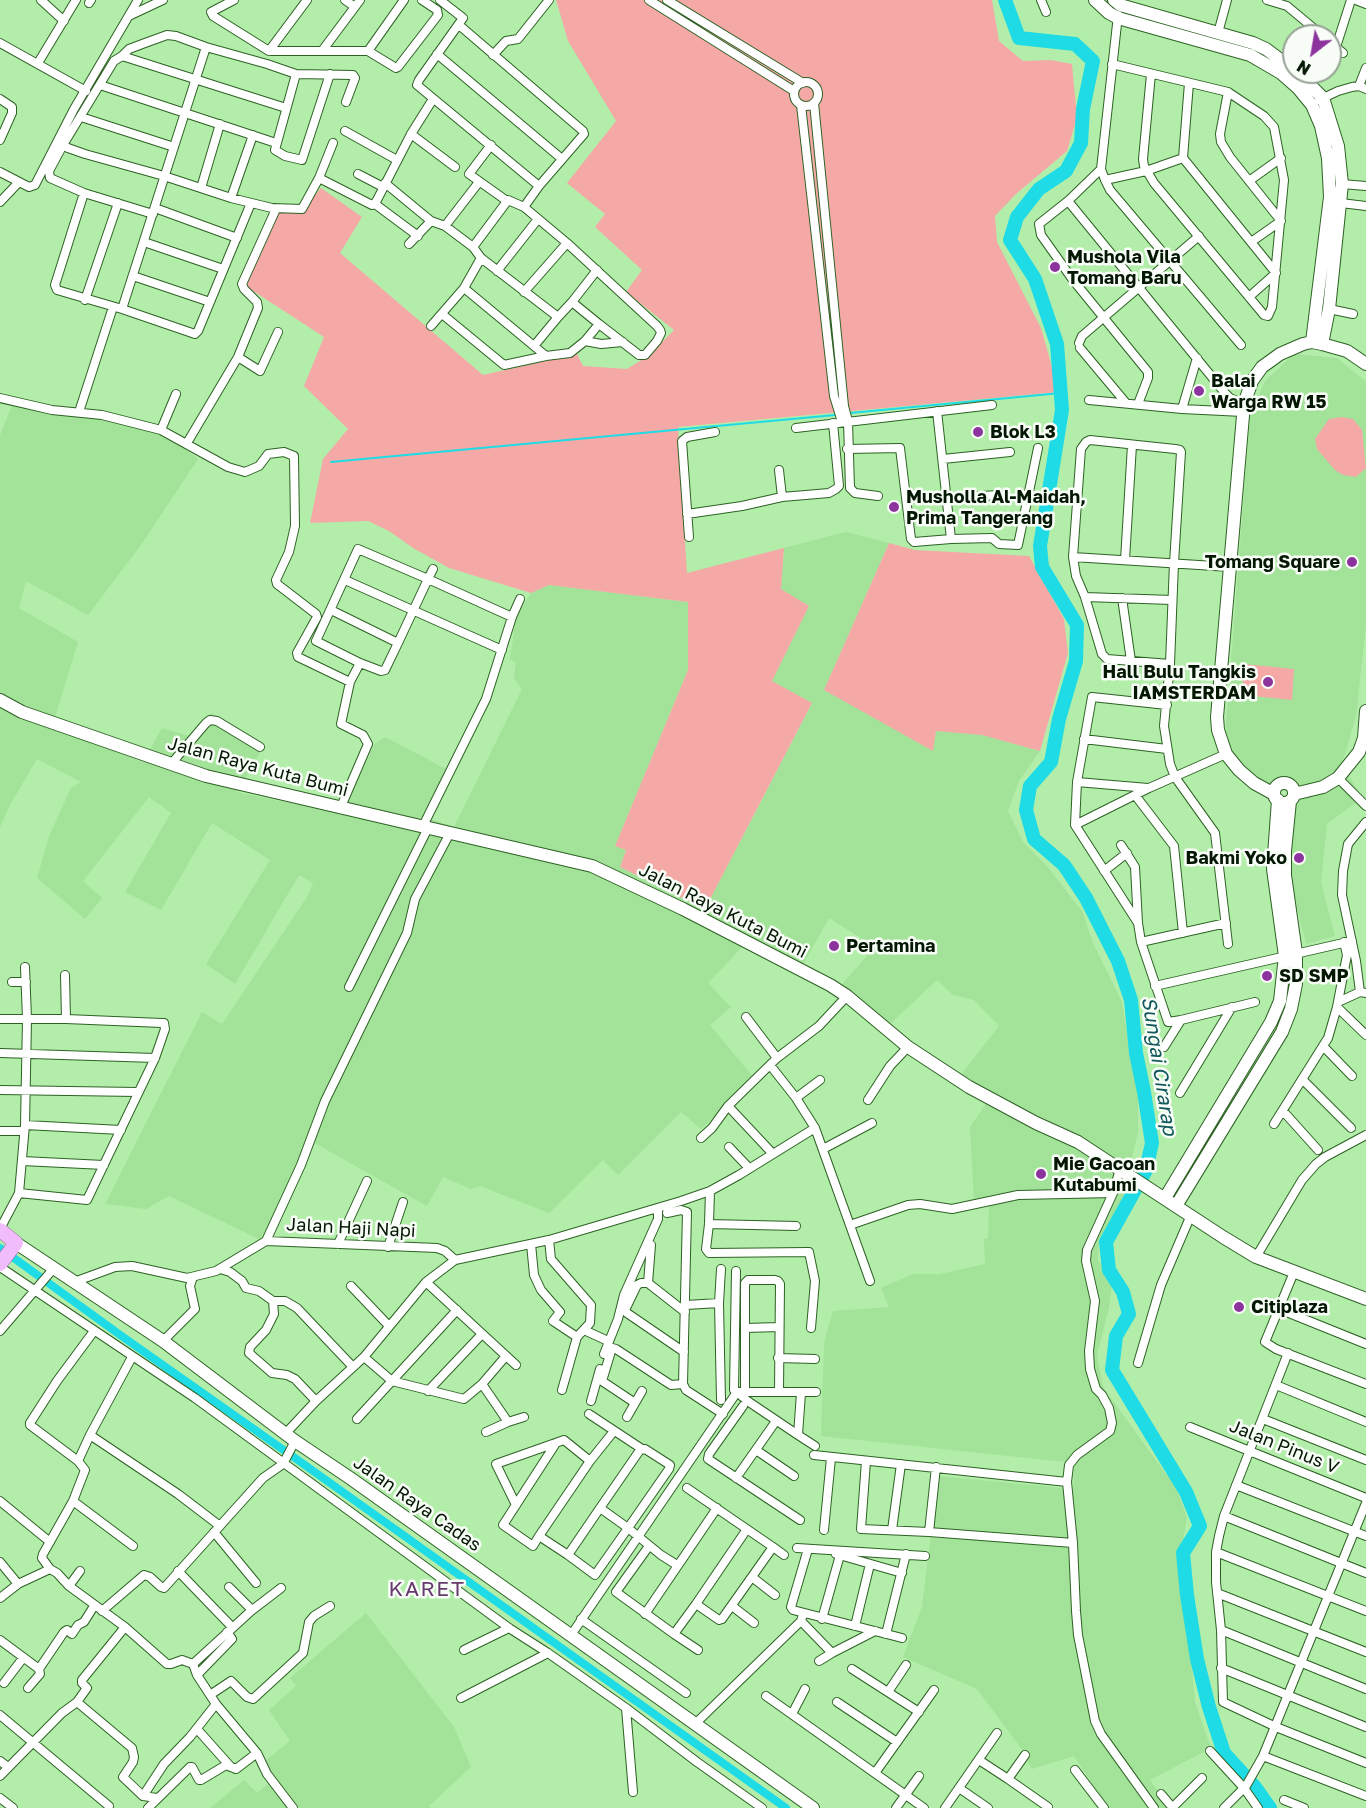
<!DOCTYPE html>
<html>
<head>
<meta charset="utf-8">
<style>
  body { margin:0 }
  #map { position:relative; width:1366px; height:1808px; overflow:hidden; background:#b3edaa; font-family:"Golos Text",sans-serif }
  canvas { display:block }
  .north { position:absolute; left:1282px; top:24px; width:60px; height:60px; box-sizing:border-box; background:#f8fdf7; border:2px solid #96a195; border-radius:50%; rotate:211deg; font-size:16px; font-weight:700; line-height:24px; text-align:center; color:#031702 }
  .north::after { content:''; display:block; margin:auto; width:21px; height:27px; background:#8d339e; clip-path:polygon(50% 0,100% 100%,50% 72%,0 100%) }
</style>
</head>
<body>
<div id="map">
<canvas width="1366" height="1808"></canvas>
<div class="north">N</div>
</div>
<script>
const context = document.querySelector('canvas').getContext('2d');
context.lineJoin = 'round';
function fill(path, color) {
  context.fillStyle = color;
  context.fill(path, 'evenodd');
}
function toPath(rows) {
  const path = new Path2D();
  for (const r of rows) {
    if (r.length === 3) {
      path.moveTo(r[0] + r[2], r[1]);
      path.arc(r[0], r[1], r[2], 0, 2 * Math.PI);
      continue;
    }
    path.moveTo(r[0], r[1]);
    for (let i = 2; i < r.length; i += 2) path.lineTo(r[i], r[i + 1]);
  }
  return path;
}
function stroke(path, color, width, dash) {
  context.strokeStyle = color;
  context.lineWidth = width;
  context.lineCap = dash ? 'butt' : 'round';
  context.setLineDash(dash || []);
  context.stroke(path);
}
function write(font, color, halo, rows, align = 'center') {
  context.font = font + ' "Golos Text",sans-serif';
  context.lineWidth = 5;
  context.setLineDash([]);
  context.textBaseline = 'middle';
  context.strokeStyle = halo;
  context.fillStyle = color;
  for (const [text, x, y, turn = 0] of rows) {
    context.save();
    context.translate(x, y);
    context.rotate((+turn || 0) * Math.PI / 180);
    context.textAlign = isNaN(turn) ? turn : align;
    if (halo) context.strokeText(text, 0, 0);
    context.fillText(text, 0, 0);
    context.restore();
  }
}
fill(toPath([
  [1294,354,1337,358,1365,381,1366,384,1366,623,1356,716,1342,764,1362,798,1327,824,1321,883,1335,936,1306,944,1286,863,1293,808,1311,786,1261,787,1235,766,1225,737,1250,416,1265,381],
  [13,403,63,416,100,416,169,437,198,459,141,545,88,615,26,581,19,608,78,642,52,727,143,762,162,728,196,738,211,713,263,748,237,792,341,814,374,745,385,737,450,771,428,818,454,827,522,689,514,678,516,663,510,659,516,617,531,593,549,585,688,602,688,670,615,846,626,850,620,867,705,909,812,704,772,681,809,606,781,590,784,548,846,532,889,543,824,690,933,750,936,731,982,735,1040,751,1019,781,1008,811,1023,842,1046,865,1082,911,1093,943,1122,1002,1138,1098,1138,1132,1122,1199,1099,1241,1098,1260,1112,1284,1109,1308,1097,1355,1103,1387,1176,1488,1187,1517,1181,1553,1195,1702,1211,1748,1150,1780,1170,1808,1108,1808,1074,1756,1032,1769,1021,1748,977,1689,903,1657,922,1607,938,1476,1073,1489,1074,1463,821,1436,824,1343,833,1311,889,1307,881,1288,913,1274,940,1274,985,1264,984,1239,988,1238,989,1202,974,1204,970,1127,992,1095,960,1076,999,1026,974,1000,953,995,937,980,889,1025,842,984,875,947,829,918,803,965,751,938,708,983,731,1007,710,1025,754,1078,701,1129,681,1112,618,1175,603,1160,549,1213,480,1186,471,1189,443,1177,427,1206,309,1140,293,1176,261,1240,169,1196,146,1209,105,1204,202,1012,222,1024,309,894,313,883,299,875,235,984,206,964,270,860,212,823,161,910,125,892,171,813,149,797,83,881,102,898,85,919,37,878,49,836,71,788,81,782,37,759,10,805,0,827,0,435],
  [366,1613,454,1727,471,1767,429,1806,431,1808,210,1808,244,1780,257,1793,273,1780,265,1761,290,1741,269,1710,296,1686,290,1678]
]), '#a3e299');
fill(toPath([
  [556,0,992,0,999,41,1023,61,1051,60,1072,64,1077,118,1067,151,1016,194,995,216,997,242,1041,328,1059,392,678,427,687,573,784,548,781,589,809,606,772,681,812,703,705,909,620,867,626,850,615,846,688,670,688,602,549,585,531,593,449,568,413,548,389,531,368,521,310,523,323,459,348,429,304,386,324,337,244,285,279,207,301,212,321,188,362,217,340,253,483,375,577,354,583,366,627,369,648,356,674,330,626,292,642,270,595,227,605,214,567,183,616,121,568,41],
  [1342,417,1353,419,1362,430,1366,468,1356,477,1343,475,1335,470,1317,449,1315,439,1329,419],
  [889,543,915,550,1029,556,1064,619,1068,653,1040,751,982,735,936,731,933,751,824,690],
  [1244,664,1294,669,1292,700,1242,695]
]), '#f5a9a7');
stroke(toPath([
  [850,413,1061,393],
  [331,462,835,415]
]), '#1edbe6', 2);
stroke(toPath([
  [0,1248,123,1337,302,1463,786,1808]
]), '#1edbe6', 8);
stroke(toPath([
  [1005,0,1019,38,1075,44,1093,61,1083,109,1081,143,1066,171,1039,189,1017,217,1010,240,1035,279,1057,344,1062,410,1040,546,1042,567,1077,625,1076,661,1059,719,1051,762,1030,786,1026,810,1034,839,1064,865,1086,898,1118,961,1131,1000,1136,1053,1144,1092,1152,1143,1146,1170,1106,1242,1109,1270,1123,1292,1129,1314,1116,1336,1112,1370,1186,1492,1200,1526,1183,1553,1187,1595,1197,1659,1209,1707,1224,1753,1255,1787,1270,1808]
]), '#1edbe6', 14);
const street = toPath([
  [41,0,64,21],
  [234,0,211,12,213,16,269,51,322,51],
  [345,0,355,7],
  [360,0,322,51,368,51,396,68,398,67,438,15,437,10,422,0],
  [440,0,463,18,419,80,417,85,539,186],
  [649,0,794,91],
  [667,0,803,83],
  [1041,0,1046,12],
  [1267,0,1287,6,1323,36],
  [1356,0,1366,4],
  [89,3,91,0],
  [131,15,163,0],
  [1118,15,1101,169,1105,180,1110,190,1241,345],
  [1218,33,1227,0],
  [1330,42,1343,53],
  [0,43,86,91],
  [1336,47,1351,0],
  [269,51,307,0],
  [368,51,404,0],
  [437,54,562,159],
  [493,55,506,41,518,39,549,0],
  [122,56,129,49,145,43,167,35,176,36,206,47,267,64,296,74,353,75,355,78,346,102],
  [38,63,76,0],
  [1112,64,1228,92,1264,116,1274,127,1284,180,1272,307,1268,316,1264,315,1154,183,1144,166,1143,159,1151,74],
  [296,74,275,150,285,156,302,160,330,74],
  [806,94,12],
  [1189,83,1183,158,1276,273,1249,297],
  [100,85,276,143],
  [1359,86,1366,68],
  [1228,92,1220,134,1221,142,1230,157,1281,221,1251,242],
  [0,99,12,107,12,113,0,140],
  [1319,100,1338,91,1352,87,1359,86,1366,89],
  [814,103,844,406,848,421,850,488,855,493,878,496],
  [801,105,834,396,842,422],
  [286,108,122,56,114,61,63,145,68,148,85,154,164,176,231,198,272,208,302,209,319,178,372,205,376,202,411,134,433,99],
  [81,117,174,147],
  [345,131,397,160],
  [411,134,455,167],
  [63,145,49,171,50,178,84,193,153,214],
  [491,145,469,174,507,201],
  [1101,169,1068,201,1039,224,1041,235,1073,280,1148,372,1148,378,1138,404],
  [0,172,29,187,35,185,74,109,138,0],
  [358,174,383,187],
  [319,178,333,143],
  [1105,180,1146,171,1183,158],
  [1249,181,1281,158],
  [385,183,431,221,445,226,473,247],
  [1342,184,1366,186],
  [201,188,220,124],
  [84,193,55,285,57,290,122,309,195,334,198,331,251,203],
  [231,198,253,135],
  [1068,201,1225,393,1230,398,1244,404],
  [0,202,19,182],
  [1341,203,1366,206],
  [375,204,418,236],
  [155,208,237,238],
  [445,226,479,182],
  [144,242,223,269],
  [409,244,431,221],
  [481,258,558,317,572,302,597,270],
  [497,271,538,219],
  [133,276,210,302],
  [464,288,546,356],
  [524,292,567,243],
  [85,300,118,203],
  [572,302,599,324],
  [122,309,206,47],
  [1329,309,1353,314],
  [442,314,504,365,546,356,570,353,585,341,599,324,639,355,645,355,657,341,661,333,660,330,657,326,567,243,524,207],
  [431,326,464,288,481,258,473,247,508,200,524,207,539,186,584,134,583,131,459,25],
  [585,341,601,344,623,342],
  [1079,343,1082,336,1199,236],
  [534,346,558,317],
  [1080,348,1126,403],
  [238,357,260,371,278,332],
  [0,398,52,410,102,415,161,430,228,467,245,472,259,466,268,454,284,452,294,456,295,526,289,552,276,580,277,584,316,614,317,617,297,653,298,657,350,682],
  [1089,400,1182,409,1243,412],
  [1182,409,1197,358],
  [79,412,113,307],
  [796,428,992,405],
  [161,430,176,394],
  [187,443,238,357,258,308,257,302,244,289,242,284,276,209],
  [847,449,900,448,911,539,914,542,951,539,937,411],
  [943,459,1010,452],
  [779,470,782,497],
  [947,498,999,495],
  [687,514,742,506,782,497,829,493,836,489,839,486,833,423],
  [689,537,682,441,687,437,715,432],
  [951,539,992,538,999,544,1018,545,1038,448],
  [1073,557,1230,567],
  [1125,560,1132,445],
  [433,569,428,579,398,643,385,670,381,671,360,663,316,641,358,549,428,579,512,617],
  [345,580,502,650],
  [1085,597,1172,600],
  [1122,598,1131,661],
  [331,610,398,643],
  [1170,664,1107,659,1102,654,1085,597,1076,576,1073,557,1081,449,1086,442,1090,440,1175,449,1180,450,1181,452,1174,563,1170,664,1164,726,1170,764,1175,777,1215,833,1228,944],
  [1167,705,1092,697,1077,782,1075,825,1138,923,1141,942,1168,1022,1181,1020,1255,1002],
  [1084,739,1167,749],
  [171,764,206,723,210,720,217,721,260,747],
  [1338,778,1366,806],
  [1077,782,1148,788],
  [1135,795,1174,846,1183,933],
  [340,809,368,744,363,735,341,724,350,682,360,663],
  [1075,825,1149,788,1226,754],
  [423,826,486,699,512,617,520,599],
  [1121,845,1135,867,1138,923],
  [1104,871,1127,853],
  [1141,942,1226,923],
  [65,975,66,1019],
  [12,982,26,982],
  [1155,986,1352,941],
  [349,987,428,828],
  [1360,992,1356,961,1342,895,1343,871,1348,844,1366,822],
  [1338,1002,1360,992,1366,993],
  [1337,1007,1366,1035],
  [746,1017,777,1058],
  [1,1019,66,1019,162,1023,164,1023,165,1029,155,1058,87,1200,19,1193],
  [1323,1046,1352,1076],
  [1164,1047,1181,1020],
  [0,1053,155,1058],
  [770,1065,796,1098,815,1128,870,1281],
  [1302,1079,1351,1128],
  [0,1090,138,1092],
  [1180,1093,1232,1007],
  [796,1098,820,1080],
  [868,1100,890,1066,908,1047],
  [728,1106,773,1154],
  [1283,1111,1318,1150],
  [1274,1124,1328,1038,1337,1007,1347,955,1344,942],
  [25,1125,121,1130],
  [0,1131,24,1131],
  [701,1138,712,1128,728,1106,777,1058,819,1026,847,996],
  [729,1147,749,1168],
  [823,1149,872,1123],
  [22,1161,104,1165],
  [1120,1169,1113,1193,1087,1250,1086,1261,1095,1301,1089,1351,1090,1369,1096,1389,1102,1395,1109,1408,1112,1423,1110,1431,1077,1455,1069,1465,1067,1482,1073,1543,1076,1611,1078,1635,1095,1721,1101,1734,1154,1808],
  [710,1191,709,1224,706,1249,709,1253,809,1252,815,1281,811,1328],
  [667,1213,681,1210,687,1212,683,1384],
  [709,1224,796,1226],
  [850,1225,908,1205,920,1204,952,1209,1018,1195,1113,1193],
  [0,1229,19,1193,25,1125,27,1019,25,967],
  [266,1241,301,1165,325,1101,407,933,415,899,450,833],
  [338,1244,367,1181],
  [531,1244,534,1275,541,1290,560,1312,553,1321,577,1337,590,1323,591,1305,551,1259,549,1240],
  [388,1247,403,1202],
  [1256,1257,1302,1180,1316,1164,1325,1157,1366,1135],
  [0,1267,195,1398,509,1628,548,1653,626,1708,697,1762,762,1808],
  [220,1269,230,1272,242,1281,246,1288,259,1291,273,1301,285,1301,297,1308,353,1367],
  [736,1271,734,1390,749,1402,798,1435],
  [1294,1272,1265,1342,1276,1349,1366,1384],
  [74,1282,115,1267,132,1266,187,1278,216,1271,266,1241,437,1248,445,1251,455,1260],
  [426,1282,516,1365],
  [648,1283,651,1245],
  [351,1286,389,1326],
  [273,1301,274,1314,266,1330,250,1347,249,1353,272,1373,287,1375,295,1379,316,1401],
  [686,1305,719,1303],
  [1279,1309,1366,1344],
  [745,1328,779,1327],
  [584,1330,608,1341],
  [0,1331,54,1268],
  [94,1331,57,1381,30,1423,30,1425,78,1461,85,1470,73,1501,43,1554,42,1558,50,1569,57,1573,69,1586,125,1627,167,1664,171,1664,182,1660,193,1664],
  [163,1341,195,1309,190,1286,193,1277],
  [684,1352,627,1313,625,1310,637,1285,641,1283,648,1283,685,1312],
  [1288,1353,1224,1516,1219,1536,1216,1552,1216,1582,1221,1630,1223,1702,1276,1727,1366,1763],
  [604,1354,618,1319,624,1295,658,1219,658,1209],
  [364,1357,392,1381,464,1399,482,1384,506,1356],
  [778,1358,815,1359],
  [1138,1363,1161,1285,1191,1215],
  [482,1384,508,1422],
  [1276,1385,1366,1422],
  [562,1390,577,1337],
  [428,1391,482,1334],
  [745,1391,745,1283,748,1280,775,1280,778,1281,780,1284,779,1391],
  [801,1393,798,1435,815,1446],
  [721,1400,719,1303,721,1269],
  [591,1401,600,1369],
  [635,1403,602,1381,612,1348,616,1349,671,1385,683,1384,686,1390,723,1414],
  [743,1406,709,1454,708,1459,800,1520],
  [589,1414,642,1449],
  [627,1417,642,1391],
  [357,1419,457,1310],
  [1263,1419,1366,1460],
  [1190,1427,1366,1498],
  [486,1432,508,1422,524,1417],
  [286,1433,316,1401,364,1357,426,1282,455,1260,549,1240,681,1201,710,1191,739,1175,815,1128],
  [90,1435,178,1494,220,1526],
  [756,1450,794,1476],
  [814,1455,1067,1482],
  [78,1461,90,1435,132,1357],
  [866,1461,861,1529,929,1532,1073,1543],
  [736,1478,776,1421],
  [1236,1485,1366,1536],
  [687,1488,773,1547,722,1619,719,1620,696,1604],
  [0,1501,50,1542],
  [73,1501,133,1546],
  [516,1505,496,1464,564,1440,590,1461],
  [600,1508,640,1450,645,1449,670,1465,669,1469,628,1528,595,1575,568,1555,600,1508,628,1528,661,1555,677,1565],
  [1224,1516,1366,1573],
  [824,1530,831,1458],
  [892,1530,901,1464],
  [214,1532,256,1583],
  [929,1532,936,1467],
  [539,1536,533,1546,503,1525,556,1443],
  [649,1546,616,1592,674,1634,696,1604,747,1529],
  [773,1547,784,1555],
  [797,1548,925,1556],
  [808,1549,791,1607,793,1610,902,1638],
  [1216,1552,1366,1611],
  [836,1554,902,1573],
  [568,1555,539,1536,590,1461,614,1431],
  [0,1562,18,1584],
  [178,1571,232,1627],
  [752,1577,775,1595],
  [69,1586,80,1571],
  [1217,1593,1366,1652],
  [0,1598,18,1584,50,1569],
  [732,1606,754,1623],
  [102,1611,144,1575,150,1577,161,1587,164,1588,263,1478,283,1464,295,1441],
  [251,1611,281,1588],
  [645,1614,717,1508],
  [581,1619,686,1693],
  [822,1619,840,1555],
  [801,1621,832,1653,875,1631],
  [855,1626,870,1564],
  [125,1627,82,1680,82,1683,87,1688,77,1702,132,1748,134,1757,133,1762,123,1777,143,1796,157,1798],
  [1221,1630,1366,1689],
  [674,1634,698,1650],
  [886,1634,906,1554],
  [571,1635,737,1392,816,1392],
  [0,1640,39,1669],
  [464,1650,509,1628],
  [819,1661,832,1653],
  [193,1664,197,1675,216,1704,257,1753,267,1774,293,1808],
  [193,1664,251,1611,251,1609,229,1587],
  [1221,1668,1366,1727],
  [852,1669,919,1712],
  [197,1675,232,1639,227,1632],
  [4,1683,23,1658],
  [28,1688,40,1674,39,1669,64,1632,67,1630,72,1634,78,1625,84,1622,94,1606],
  [888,1692,906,1665],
  [210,1695,231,1681,247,1697,253,1699,303,1653,309,1622,314,1616,330,1606],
  [766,1696,924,1808],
  [461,1698,548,1653],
  [837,1702,897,1742],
  [626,1708,633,1792],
  [792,1714,805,1689],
  [0,1715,109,1806],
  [696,1723,801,1621,803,1614],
  [197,1729,230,1766],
  [1210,1751,1244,1788,1258,1808],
  [1263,1756,1366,1796],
  [979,1760,1008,1779,1048,1807],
  [0,1761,8,1767],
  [1075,1770,1104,1808],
  [875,1773,934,1690],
  [0,1776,62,1713,77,1702],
  [1008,1779,1025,1755],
  [959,1788,988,1808],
  [1161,1794,1173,1808],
  [143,1796,164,1764,190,1737,216,1704],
  [0,1798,13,1808],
  [1284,1800,1304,1808],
  [1173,1807,1202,1778],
  [148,1808,190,1767,192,1767,199,1780,201,1780,226,1765,236,1769,257,1753],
  [896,1808,919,1776],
  [945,1808,997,1733],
  [1224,1808,1246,1786,1263,1756,1366,1503]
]);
const secondary = toPath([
  [1095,0,1109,13,1118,18,1250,55,1281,73,1298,88,1312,105,1321,126,1328,158,1330,197,1312,342],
  [1114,0,1120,5,1253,43,1266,49,1294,70],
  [1297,72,1323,98,1338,146,1342,184,1329,309,1322,344],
  [0,700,22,712,206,776,592,866,683,909,830,985,847,996,908,1047,969,1087,1036,1123,1078,1142,1223,1237,1256,1257,1366,1299],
  [1284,793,10],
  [1274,794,1254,783,1239,770,1226,754,1218,730,1217,717,1244,404,1252,381,1262,367,1280,354,1303,344,1312,342,1322,344,1347,351,1366,364],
  [1294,794,1323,787,1338,778,1359,752,1364,738,1366,711],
  [1165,1198,1271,1022,1280,1001,1285,956,1273,869,1278,800],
  [1176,1206,1282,1032,1291,1009,1296,984,1296,953,1285,875,1285,851,1290,801],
  [16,1243,163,1341,295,1441,350,1478,813,1808]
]);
const primary = toPath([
  [0,1230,16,1243,0,1264]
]);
stroke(street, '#2e6225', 10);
stroke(secondary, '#2e6225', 14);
stroke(primary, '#9766a2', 15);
stroke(street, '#fff', 8);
stroke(secondary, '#fff', 12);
stroke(primary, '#f1bcfb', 14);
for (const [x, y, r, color] of [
  [1055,267,6,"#8d339e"],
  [1199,391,6,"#8d339e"],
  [978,432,6,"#8d339e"],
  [894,507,6,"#8d339e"],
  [1352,562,6,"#8d339e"],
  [1268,682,6,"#8d339e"],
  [1299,858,6,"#8d339e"],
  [834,946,6,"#8d339e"],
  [1267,976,6,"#8d339e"],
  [1041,1174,6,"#8d339e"],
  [1239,1307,6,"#8d339e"]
]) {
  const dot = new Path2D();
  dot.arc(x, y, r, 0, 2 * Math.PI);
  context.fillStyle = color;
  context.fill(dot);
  stroke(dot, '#f8fdf7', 2);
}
write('bold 18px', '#031702', '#f8fdf7', [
  ["Mushola Vila",1067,257],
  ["Tomang Baru",1067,278],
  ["Balai",1211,381],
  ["Warga RW 15",1211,402],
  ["Blok L3",990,432],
  ["Musholla Al-Maidah,",906,497],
  ["Prima Tangerang",906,518],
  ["Tomang Square",1340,562,"right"],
  ["Hall Bulu Tangkis",1256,672,"right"],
  ["IAMSTERDAM",1256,693,"right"],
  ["Bakmi Yoko",1287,858,"right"],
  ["Pertamina",846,946],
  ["SD SMP",1279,976],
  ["Mie Gacoan",1053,1164],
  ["Kutabumi",1053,1185],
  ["Citiplaza",1251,1307]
], 'left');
write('18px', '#031702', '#f8fdf7', [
  ["Jalan Raya Kuta Bumi",258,767,15],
  ["Jalan Raya Kuta Bumi",723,911,27],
  ["Jalan Haji Napi",351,1228,3],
  ["Jalan Pinus V",1284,1447,22],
  ["Jalan Raya Cadas",417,1504,35]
]);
write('italic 20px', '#12585c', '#f8fdf7', [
  ["Sungai Cirarap",1159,1066,81]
]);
context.letterSpacing = '1.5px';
write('21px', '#66396f', '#f8fdf7', [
  ["KARET",427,1589]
]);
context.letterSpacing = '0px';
</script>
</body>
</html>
